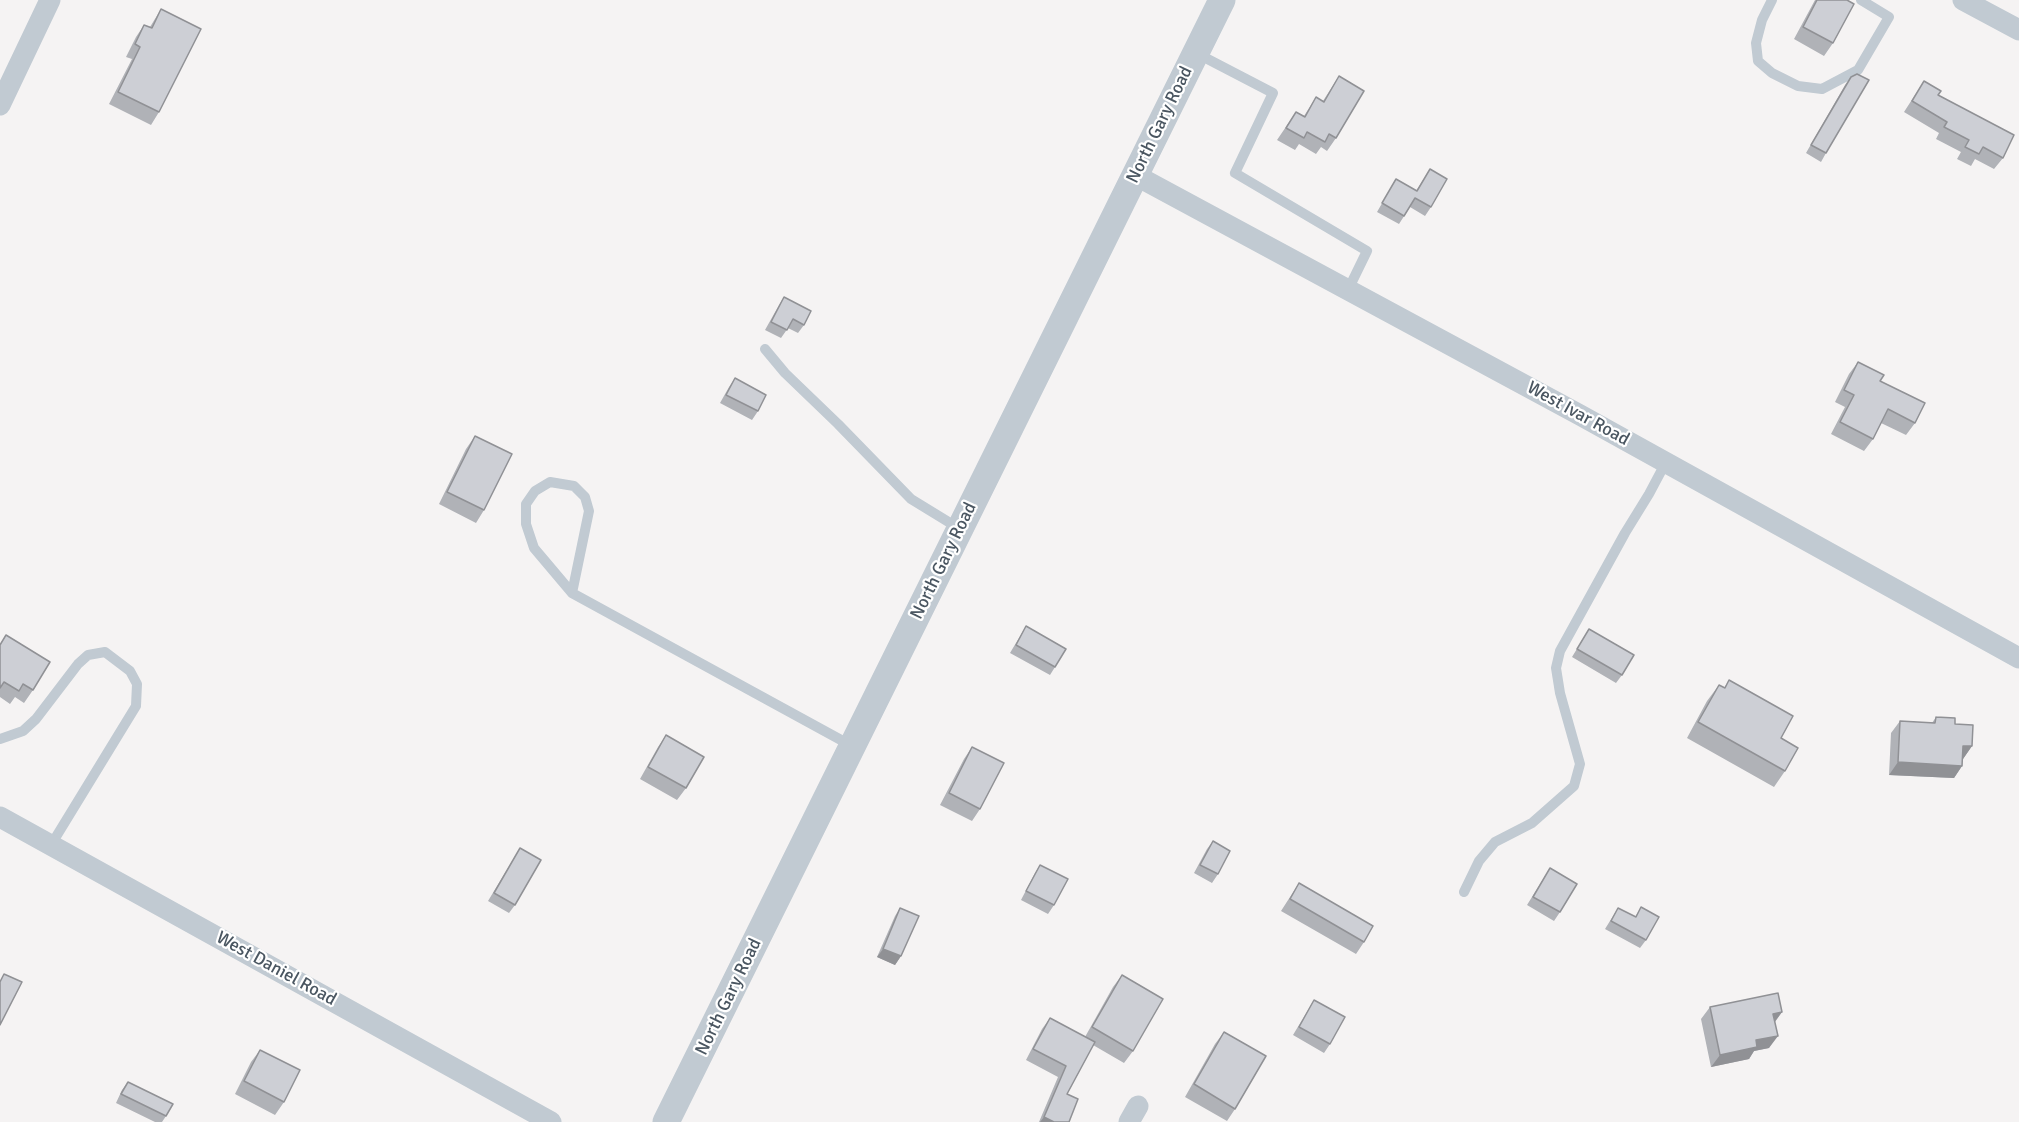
<!DOCTYPE html>
<html>
<head>
<meta charset="utf-8">
<style>
  body { margin:0 }
  canvas { display:block; background:#f5f3f3 }
</style>
</head>
<body>
<canvas width="2019" height="1122"></canvas>
<script>
const context = document.querySelector('canvas').getContext('2d');
context.lineJoin = 'round';
function toPath(rows) {
  const path = new Path2D();
  for (const r of rows) {
    path.moveTo(r[0], r[1]);
    for (let i = 2; i < r.length; i += 2) path.lineTo(r[i], r[i + 1]);
  }
  return path;
}
function stroke(path, color, width, dash) {
  context.strokeStyle = color;
  context.lineWidth = width;
  context.lineCap = dash ? 'butt' : 'round';
  context.setLineDash(dash || []);
  context.stroke(path);
}
function fill(path, color) {
  context.fillStyle = color;
  context.fill(path, 'evenodd');
}
function write(font, color, halo, rows, align = 'center') {
  context.font = font + ' Signika,sans-serif';
  context.lineWidth = 4.5;
  context.setLineDash([]);
  context.textBaseline = 'middle';
  context.strokeStyle = halo;
  context.fillStyle = color;
  for (const [text, x, y, turn = 0] of rows) {
    context.save();
    context.translate(x, y);
    context.rotate((+turn || 0) * Math.PI / 180);
    context.textAlign = isNaN(turn) ? turn : align;
    if (halo) context.strokeText(text, 0, 0);
    context.fillText(text, 0, 0);
    context.restore();
  }
}
stroke(toPath([
  [1772,0,1762,20,1756,43,1758,61,1772,73,1798,86,1822,89,1858,70,1889,17,1861,0],
  [1196,53,1273,93,1235,173,1367,251,1348,290],
  [765,349,785,373,838,424,911,499,960,529],
  [572,593,589,511,585,497,574,486,550,482,535,491,526,504,526,524,534,548,572,593,852,746],
  [0,739,23,731,36,719,78,664,88,655,105,652,130,671,137,684,136,706,51,845],
  [1464,892,1479,861,1495,842,1532,823,1574,786,1580,764,1560,693,1556,668,1560,651,1625,533,1649,494,1666,462]
]), '#c1cad2', 10);
stroke(toPath([
  [1963,0,2019,30],
  [0,105,50,0],
  [1135,175,1580,415,2019,658],
  [0,817,551,1122],
  [1129,1122,1138,1106]
]), '#c1cad2', 21);
stroke(toPath([
  [666,1122,1222,0]
]), '#c1cad2', 27);
fill(toPath([
  [1815,0,1847,0,1833,43,1824,56,1794,39],
  [161,9,159,112,151,125,109,104,132,59,126,57,136,37,144,25,150,27],
  [1339,76,1336,138,1327,151,1321,147,1316,154,1299,144,1295,150,1277,140,1296,112,1304,116,1316,97,1323,101],
  [1851,77,1826,153,1821,162,1806,153,1845,85],
  [1924,81,2003,158,1994,169,1975,159,1971,166,1957,159,1961,152,1936,139,1939,133,1904,112],
  [1430,169,1431,207,1425,216,1410,207,1399,224,1377,212,1396,179,1416,191],
  [784,297,804,325,798,333,788,328,781,338,765,330,779,305],
  [1858,362,1880,381,1915,423,1906,435,1881,423,1873,439,1864,451,1831,434,1845,407,1835,402,1849,374],
  [735,378,758,411,752,420,720,403,729,387],
  [475,436,484,510,476,523,439,504,466,449],
  [1026,626,1055,667,1050,675,1010,653],
  [1589,629,1622,675,1616,683,1572,657],
  [6,635,33,690,24,703,15,697,10,704,0,697,0,644],
  [1729,680,1781,738,1785,771,1774,787,1687,738,1707,701,1719,685,1724,688],
  [1936,717,1955,724,1972,746,1963,759,1962,766,1954,778,1889,775,1891,733,1900,721,1932,723],
  [666,735,686,788,677,800,640,779,658,747],
  [972,747,980,809,972,821,940,805,964,759],
  [1213,841,1218,874,1212,883,1194,873,1207,849],
  [520,848,515,905,509,913,488,901],
  [1040,865,1054,905,1048,914,1021,900,1035,873],
  [1550,868,1560,912,1554,921,1527,905],
  [1299,883,1364,942,1356,954,1281,911],
  [1641,907,1646,940,1640,948,1605,929,1618,908,1635,917],
  [900,908,901,956,895,965,877,957,895,916],
  [1122,975,1133,1051,1124,1063,1093,1045,1067,1094,1069,1122,1039,1122,1058,1077,1026,1060,1042,1029,1050,1018,1085,1037,1113,987],
  [1314,1000,1330,1044,1324,1053,1293,1035],
  [1710,1007,1782,1012,1775,1022,1769,1048,1754,1051,1749,1059,1711,1067,1701,1019],
  [1224,1032,1235,1109,1227,1121,1185,1097,1215,1044],
  [260,1050,284,1102,275,1115,235,1094,251,1062],
  [128,1082,166,1116,162,1122,155,1122,116,1103,122,1090]
]), '#b0b2b7');
fill(toPath([
  [1963,746,1972,746,1963,759],
  [1898,762,1962,766,1954,778,1889,775],
  [883,949,901,956,895,965,877,957],
  [1782,1012,1773,1024,1773,1014],
  [1778,1036,1769,1048,1754,1051,1749,1059,1711,1067,1720,1055,1756,1040],
  [1044,1117,1054,1122,1040,1122]
]), '#909195');
const building = toPath([
  [1817,0,1847,0,1854,4,1833,43,1803,27,1817,0],
  [161,9,201,29,159,112,118,92,140,47,135,44,144,25,152,28,161,9],
  [1857,74,1869,80,1826,153,1811,145,1851,77,1857,74],
  [1339,76,1364,91,1336,138,1329,134,1325,142,1307,132,1304,138,1286,128,1296,112,1305,117,1316,97,1324,102,1339,76],
  [1924,81,1941,91,1938,95,2014,135,2003,158,1983,147,1979,154,1965,147,1969,140,1944,127,1947,122,1912,101,1924,81],
  [1430,169,1447,179,1431,207,1415,198,1404,216,1382,203,1396,179,1417,191,1430,169],
  [784,297,811,311,804,325,793,319,787,330,771,322,784,297],
  [1858,362,1884,375,1880,381,1925,403,1915,423,1888,409,1873,439,1840,422,1854,395,1844,390,1858,362],
  [735,378,766,395,758,411,726,395,735,378],
  [475,436,512,454,484,510,447,492,475,436],
  [1026,626,1066,649,1055,667,1016,645,1026,626],
  [1589,629,1634,655,1622,675,1577,649,1589,629],
  [6,635,50,662,33,690,23,684,19,691,4,682,0,688,0,645,6,635],
  [1729,680,1793,716,1781,738,1798,748,1785,771,1698,722,1719,685,1725,688,1729,680],
  [1936,717,1955,718,1955,724,1973,725,1972,746,1963,746,1962,766,1898,762,1900,721,1935,723,1936,717],
  [666,735,704,757,686,788,648,767,666,735],
  [972,747,1004,763,980,809,949,793,972,747],
  [1213,841,1230,851,1218,874,1200,865,1213,841],
  [520,848,541,860,515,905,494,893,520,848],
  [1040,865,1068,879,1054,905,1026,891,1040,865],
  [1550,868,1577,884,1560,912,1533,897,1550,868],
  [1299,883,1373,926,1364,942,1290,899,1299,883],
  [1641,907,1659,917,1646,940,1611,921,1618,908,1636,917,1641,907],
  [900,908,919,916,901,956,883,949,900,908],
  [4,974,22,982,0,1025,0,982,4,974],
  [1122,975,1163,999,1133,1051,1092,1027,1122,975],
  [1778,993,1782,1012,1773,1014,1778,1036,1756,1040,1757,1047,1720,1055,1710,1007,1778,993],
  [1314,1000,1345,1017,1330,1044,1299,1027,1314,1000],
  [1050,1018,1095,1042,1067,1094,1078,1099,1069,1122,1054,1122,1044,1117,1066,1066,1033,1049,1050,1018],
  [1224,1032,1266,1056,1235,1109,1194,1084,1224,1032],
  [260,1050,300,1070,284,1102,244,1081,260,1050],
  [128,1082,173,1104,166,1116,121,1094,128,1082]
]);
fill(building, '#cdcfd5');
stroke(building, '#909195', 1.5);
write('18px', '#4a5661', '#fff', [
  ["North Gary Road",1160,125,-64],
  ["West Ivar Road",1578,414,29],
  ["North Gary Road",944,561,-64],
  ["West Daniel Road",276,969,29],
  ["North Gary Road",729,997,-64]
]);
</script>
</body>
</html>
